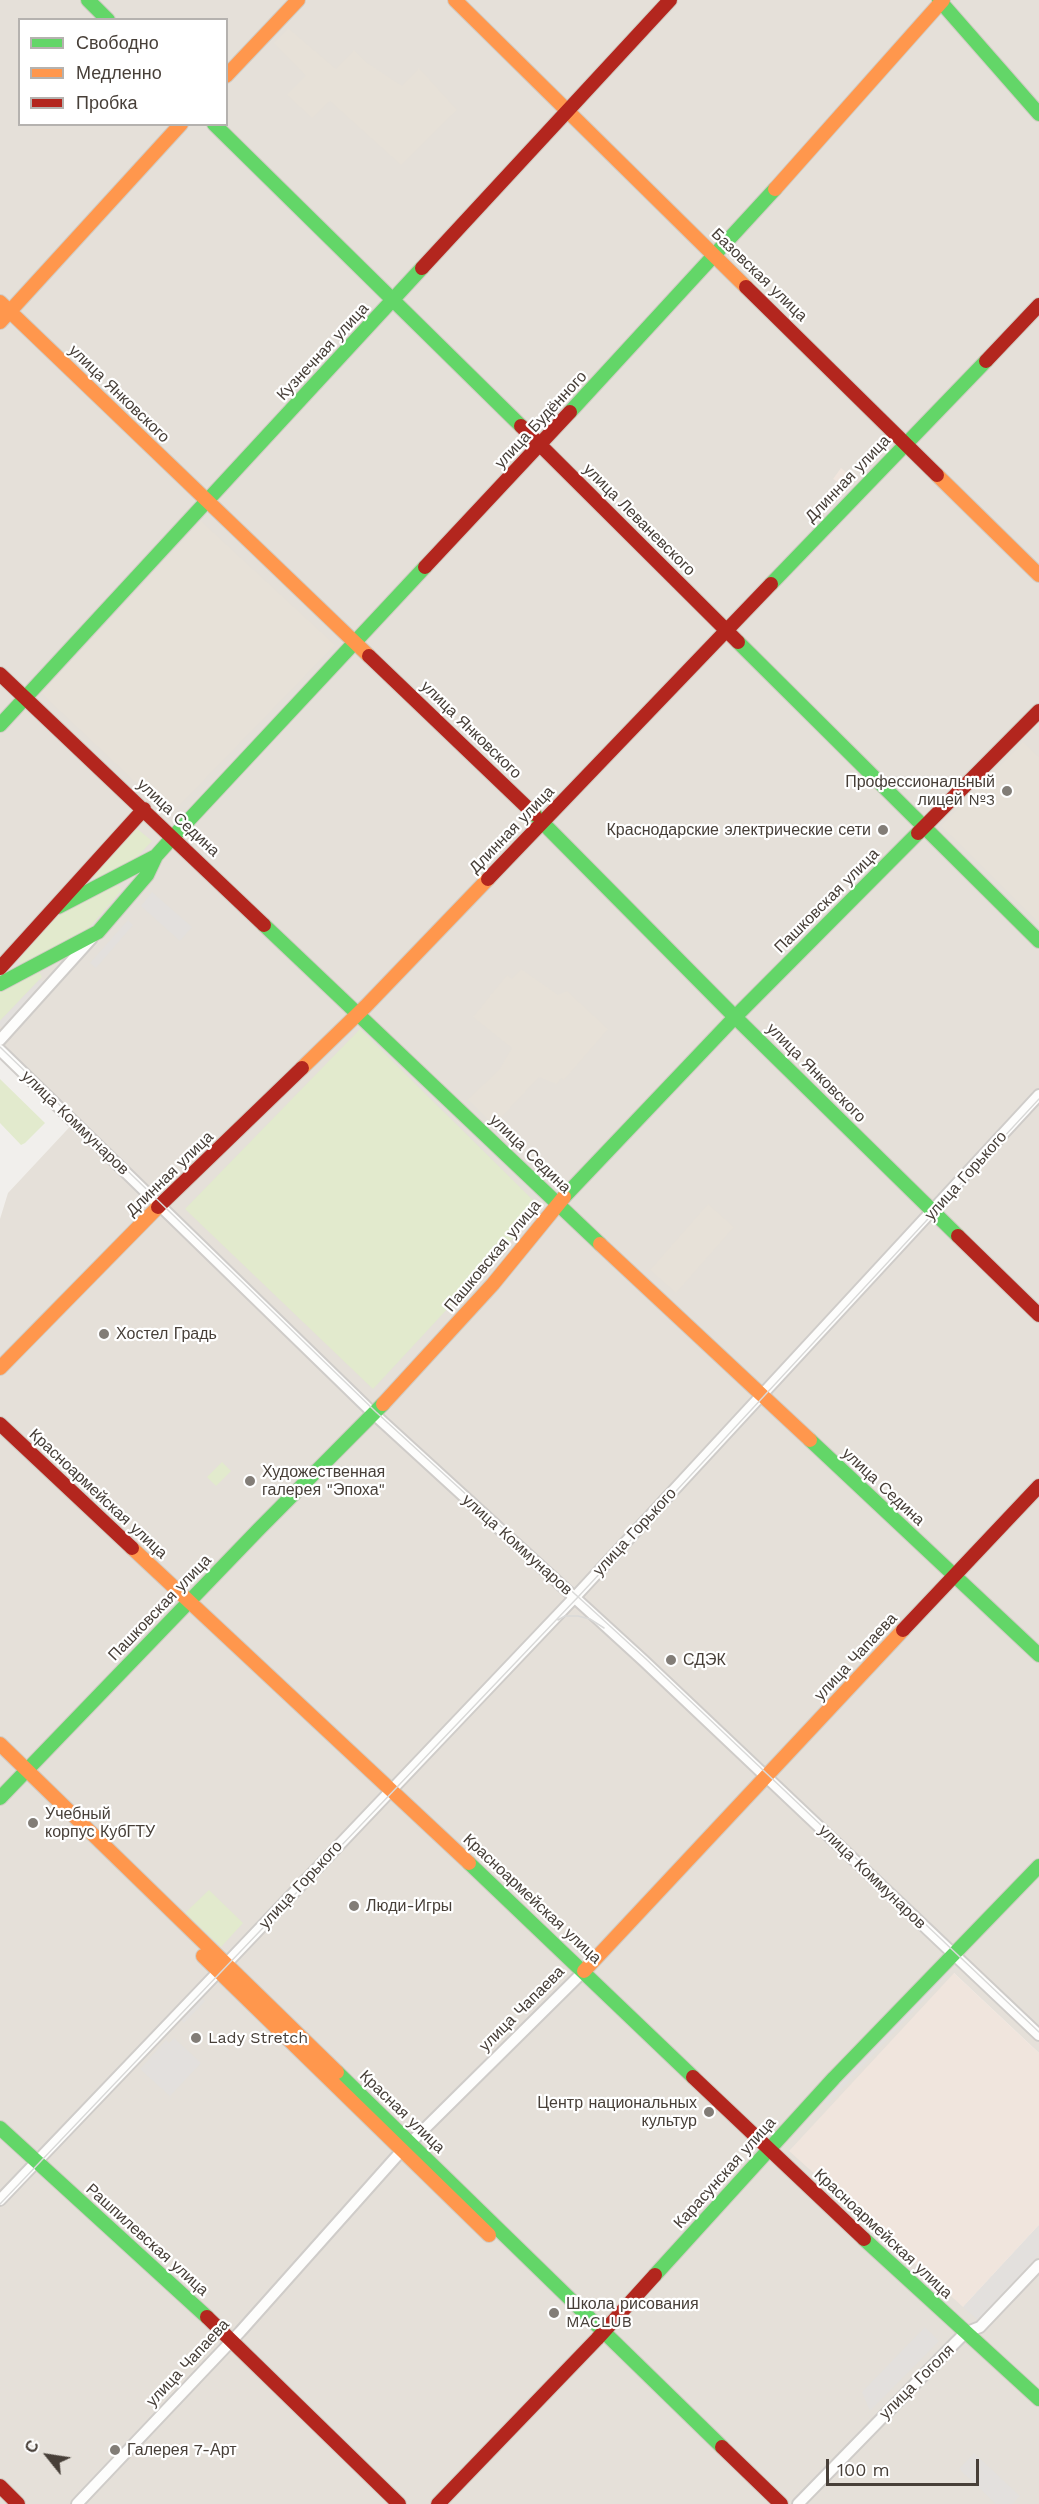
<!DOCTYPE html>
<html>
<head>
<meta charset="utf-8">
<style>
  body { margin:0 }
  #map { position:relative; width:1039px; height:2504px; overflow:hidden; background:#f1efec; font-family:"Work Sans",sans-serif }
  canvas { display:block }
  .legend { position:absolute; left:18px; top:18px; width:210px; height:108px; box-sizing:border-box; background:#fff; border:2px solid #b5b2af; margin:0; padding:8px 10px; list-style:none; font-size:18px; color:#473f38 }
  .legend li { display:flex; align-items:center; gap:12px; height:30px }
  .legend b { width:30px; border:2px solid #b5b2af }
  .north { position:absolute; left:18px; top:2426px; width:60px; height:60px; -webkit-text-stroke:4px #fff; paint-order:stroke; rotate:300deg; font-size:16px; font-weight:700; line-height:24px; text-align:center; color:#473f38 }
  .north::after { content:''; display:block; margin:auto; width:21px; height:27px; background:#473f38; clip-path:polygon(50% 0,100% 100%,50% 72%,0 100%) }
  .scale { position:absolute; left:826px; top:2459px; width:153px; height:27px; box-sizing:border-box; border:3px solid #473f38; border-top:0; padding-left:8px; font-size:18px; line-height:21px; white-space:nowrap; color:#473f38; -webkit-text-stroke:4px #fff; paint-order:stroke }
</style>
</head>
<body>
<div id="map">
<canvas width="1039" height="2504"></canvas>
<ul class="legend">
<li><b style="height:8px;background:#63d668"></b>Свободно</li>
<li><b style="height:8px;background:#ff974d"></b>Медленно</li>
<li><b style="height:8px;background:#b3261e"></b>Пробка</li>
</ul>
<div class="north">С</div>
<div class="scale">100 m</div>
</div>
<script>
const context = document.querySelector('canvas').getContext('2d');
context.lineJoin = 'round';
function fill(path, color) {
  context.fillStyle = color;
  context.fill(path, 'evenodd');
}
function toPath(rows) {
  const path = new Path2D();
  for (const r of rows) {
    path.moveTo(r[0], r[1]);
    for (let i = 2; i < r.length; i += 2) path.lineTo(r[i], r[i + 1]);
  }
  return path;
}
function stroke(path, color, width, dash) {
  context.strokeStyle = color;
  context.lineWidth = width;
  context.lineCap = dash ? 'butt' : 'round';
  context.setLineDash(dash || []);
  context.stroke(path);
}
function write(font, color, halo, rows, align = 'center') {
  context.font = font + ' "Work Sans",sans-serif';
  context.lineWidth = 4.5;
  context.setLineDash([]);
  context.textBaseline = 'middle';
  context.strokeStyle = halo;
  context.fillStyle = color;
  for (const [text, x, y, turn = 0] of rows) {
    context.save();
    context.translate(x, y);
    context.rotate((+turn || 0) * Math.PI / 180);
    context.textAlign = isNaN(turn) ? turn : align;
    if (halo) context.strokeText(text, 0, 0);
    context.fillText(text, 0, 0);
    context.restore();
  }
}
fill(toPath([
  [0,0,1039,0,1039,2053,954,1973,963,2307,1039,2225,1039,2504,0,2504,0,1219,8,1193,78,1118,0,1044],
  [20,20,226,20,226,124,20,124]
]), '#e5e0d9');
fill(toPath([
  [841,468,851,476,844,486,833,479],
  [954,1973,1039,2053,1039,2225,963,2307,789,2151]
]), '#f0e5dd');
fill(toPath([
  [288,28,336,69,354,50,367,63,402,86,419,68,457,110,401,165,330,101,312,118,287,95,306,76,274,43],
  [201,521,335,645,170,815,41,693],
  [1023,742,1039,757,1039,923,941,826],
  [521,969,558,995,567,991,608,1029,564,1080,561,1078,557,1084,539,1077,494,1125,468,1099,499,1070,512,1048,473,1017,507,975,512,979],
  [708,1204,734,1227,676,1293,650,1270]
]), '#e7e1d8');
fill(toPath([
  [135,827,152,841,136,858,98,880,93,877],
  [114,885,120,886,121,891,86,931,23,964,19,962,21,956,55,918],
  [39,971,42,977,0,1021,0,991],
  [360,1029,541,1208,373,1389,185,1209],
  [0,1079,45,1123,25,1143,21,1145,0,1123],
  [222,1462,231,1471,216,1486,207,1477],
  [209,1890,243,1923,221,1947,185,1913]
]), '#e2eacd');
fill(toPath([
  [152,892,192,927,180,941,141,906],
  [128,920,133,925,96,968,90,963],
  [39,980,47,982,4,1028,0,1026,0,1021],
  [945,1968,950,1972,827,2105,822,2101],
  [200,1997,205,2001,184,2023,180,2019],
  [174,2038,201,2063,170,2096,140,2069,166,2040,169,2043],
  [1039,2225,1039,2255,978,2320,963,2307],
  [925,2327,939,2341,870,2411,862,2392],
  [974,2453,1020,2496,1012,2504,996,2504,959,2469]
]), '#e3e0dd');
const street = toPath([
  [0,1040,92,938],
  [0,1050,374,1414,644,1661,1039,2035],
  [226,1964,575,1597,1039,1095],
  [0,2200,219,1971],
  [77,2504,240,2332,396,2157,584,1971],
  [798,2504,954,2344,965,2333,980,2327,1039,2265]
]);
const fast = toPath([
  [88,0,108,20],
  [939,0,1039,114],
  [214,124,521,426],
  [570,412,775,189],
  [771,584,986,361],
  [738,642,1039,941],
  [0,725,422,268],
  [534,814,735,1017,958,1236],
  [58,907,156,856],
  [264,925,600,1244],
  [0,984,98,932,147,875,156,856,173,837,425,567],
  [564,1197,735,1017,918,833],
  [810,1440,1039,1655],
  [0,1798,259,1529,383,1404],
  [469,1863,693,2077],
  [337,2072,722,2447],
  [0,2128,207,2317],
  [864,2239,1039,2399],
  [655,2275,834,2078,1039,1866]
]);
const slow = toPath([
  [455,0,746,287],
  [226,76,298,0],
  [775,189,943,0],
  [0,302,369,656],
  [0,322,181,124],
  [937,475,1039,575],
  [302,1068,366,1006,488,879],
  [600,1244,810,1440],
  [0,1368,158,1207],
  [383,1404,493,1284,564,1197],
  [132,1548,469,1863],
  [0,1744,337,2072],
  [203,1956,489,2235],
  [584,1971,903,1630]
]);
const jam = toPath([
  [422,268,670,0],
  [746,287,937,475],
  [986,361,1039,305],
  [521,426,738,642],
  [425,567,570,412],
  [369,656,534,814],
  [0,674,264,925],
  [918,833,1039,711],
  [488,879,771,584],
  [0,968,144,809],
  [158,1207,302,1068],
  [958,1236,1039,1315],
  [0,1424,132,1548],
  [903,1630,1039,1486],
  [693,2077,864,2239],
  [207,2317,399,2504],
  [722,2447,781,2504],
  [0,2486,18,2504],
  [438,2504,597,2339,655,2275]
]);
stroke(street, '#cfccc9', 14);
stroke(fast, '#d0cbc3', 16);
stroke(slow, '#d0cbc3', 16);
stroke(jam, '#d0cbc3', 16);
stroke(street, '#fdfdfc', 10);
stroke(fast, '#63d668', 14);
stroke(slow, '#ff974d', 14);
stroke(jam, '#b3261e', 14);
stroke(toPath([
  [0,1047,376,1412,646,1659,1039,2032],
  [558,1620,565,1616,578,1616,590,1619,604,1628],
  [0,2204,578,1597,1039,1099]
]), '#d9d9d8', 1.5);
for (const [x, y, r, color] of [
  [1007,791,6,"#827d77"],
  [883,830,6,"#827d77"],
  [104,1334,6,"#827d77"],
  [250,1481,6,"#827d77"],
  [671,1660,6,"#827d77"],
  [33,1823,6,"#827d77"],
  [354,1906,6,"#827d77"],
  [196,2038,6,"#827d77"],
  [709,2112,6,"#827d77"],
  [554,2313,6,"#827d77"],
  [115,2450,6,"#827d77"]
]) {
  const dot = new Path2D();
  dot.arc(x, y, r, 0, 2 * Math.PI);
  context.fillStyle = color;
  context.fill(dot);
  stroke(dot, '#fff', 2);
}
write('16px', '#473f38', '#fff', [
  ["Базовская улица",759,275,44],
  ["Кузнечная улица",323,352,-47],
  ["улица Янковского",119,394,44],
  ["улица Будённого",541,420,-47],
  ["Длинная улица",848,479,-46],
  ["улица Леваневского",639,520,45],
  ["улица Янковского",471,730,44],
  ["улица Седина",178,818,43],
  ["Длинная улица",512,830,-46],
  ["Пашковская улица",827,901,-45],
  ["улица Янковского",816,1073,45],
  ["улица Коммунаров",75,1123,44],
  ["улица Седина",530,1154,44],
  ["Длинная улица",170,1174,-44],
  ["улица Горького",966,1176,-48],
  ["Пашковская улица",493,1256,-50],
  ["улица Седина",883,1487,43],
  ["Красноармейская улица",98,1494,43],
  ["улица Горького",635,1532,-47],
  ["улица Коммунаров",517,1545,42],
  ["Пашковская улица",160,1608,-46],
  ["улица Чапаева",856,1657,-47],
  ["улица Коммунаров",872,1877,44],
  ["улица Горького",301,1885,-47],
  ["Красноармейская улица",532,1899,43],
  ["улица Чапаева",522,2009,-45],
  ["Красная улица",402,2112,44],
  ["Карасунская улица",725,2173,-48],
  ["Красноармейская улица",883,2234,43],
  ["Рашпилевская улица",147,2240,42],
  ["улица Чапаева",188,2363,-47],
  ["улица Гоголя",917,2382,-45]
]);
write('16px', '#473f38', '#fff', [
  ["Профессиональный",995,782,"right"],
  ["лицей №3",995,800,"right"],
  ["Краснодарские электрические сети",871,830,"right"],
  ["Хостел Градь",116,1334],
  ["Художественная",262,1472],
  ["галерея \"Эпоха\"",262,1490],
  ["СДЭК",683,1660],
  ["Учебный",45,1814],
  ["корпус КубГТУ",45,1832],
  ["Люди-Игры",366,1906],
  ["Lady Stretch",208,2038],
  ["Центр национальных",697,2103,"right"],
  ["культур",697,2121,"right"],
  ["Школа рисования",566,2304],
  ["MACLUB",566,2322],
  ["Галерея 7-Арт",127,2450]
], 'left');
</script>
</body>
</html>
